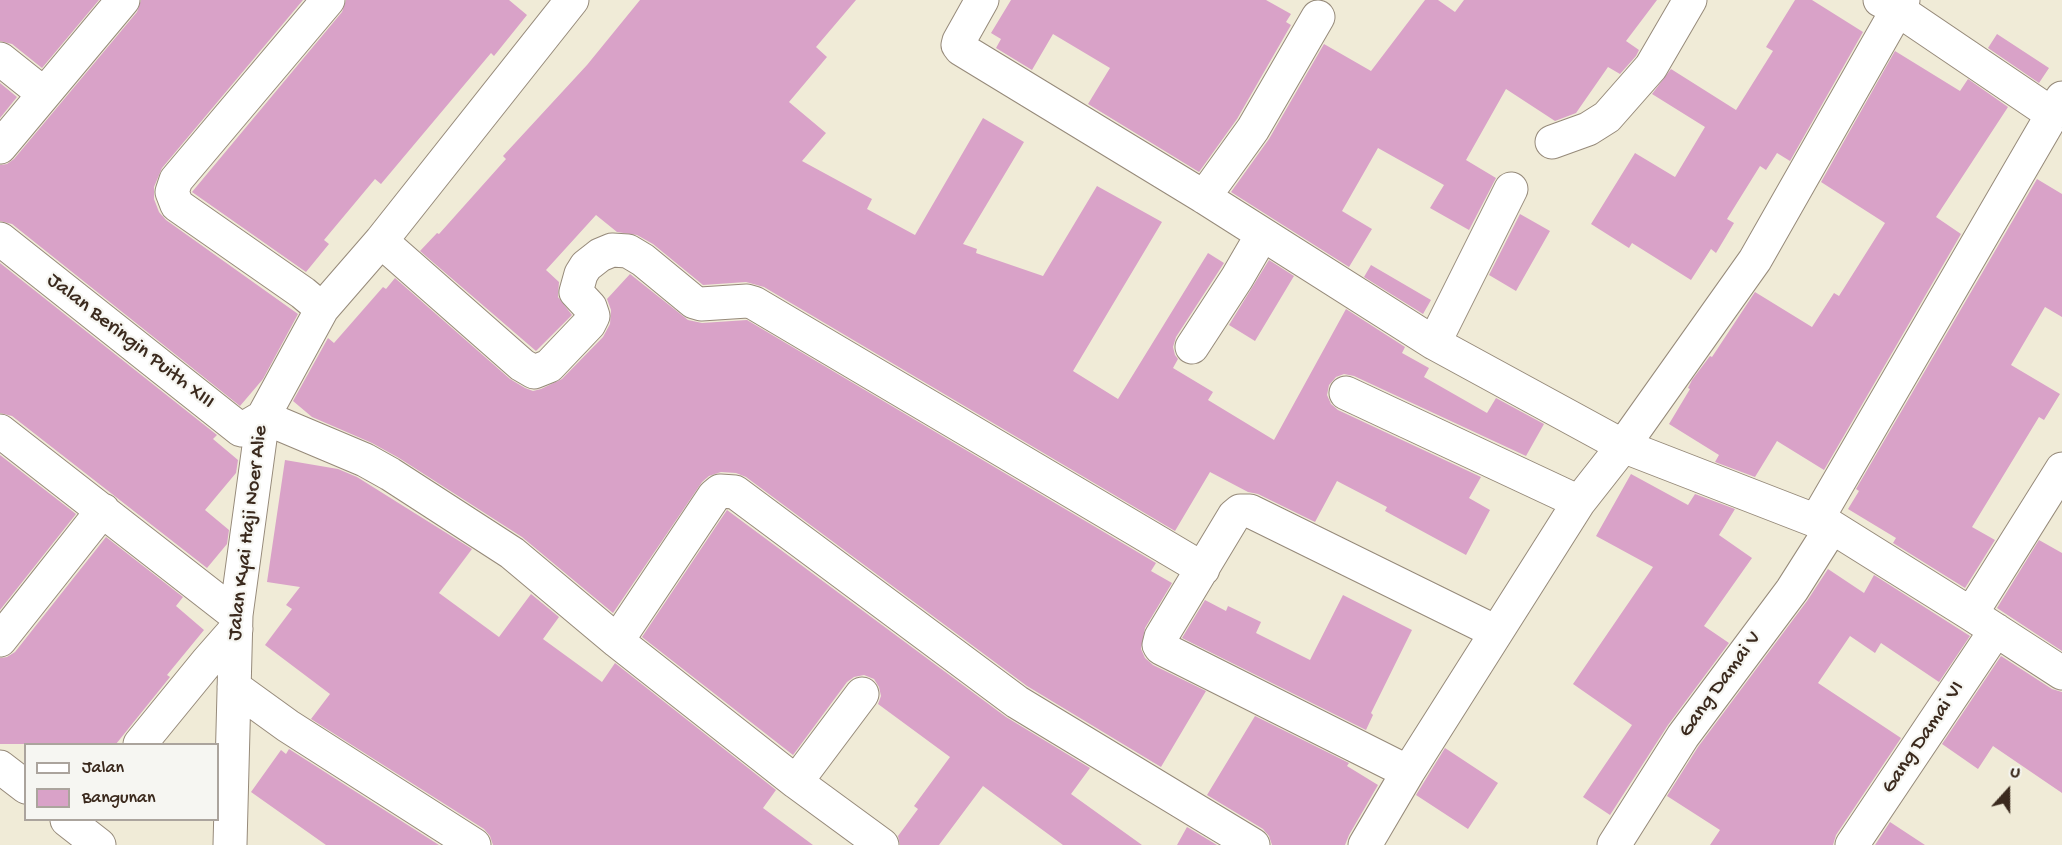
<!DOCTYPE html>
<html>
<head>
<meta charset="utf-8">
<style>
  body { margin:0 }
  #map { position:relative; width:2062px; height:845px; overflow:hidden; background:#f0ebd7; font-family:"Gochi Hand",sans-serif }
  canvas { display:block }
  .legend { position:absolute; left:24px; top:743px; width:195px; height:78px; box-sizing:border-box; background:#f6f6f2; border:2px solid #aba49d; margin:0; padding:8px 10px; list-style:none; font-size:18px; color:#3b2a1e }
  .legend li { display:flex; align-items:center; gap:12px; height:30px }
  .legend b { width:30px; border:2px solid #aba49d }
  .north { position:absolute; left:1978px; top:761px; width:60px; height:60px; -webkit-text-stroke:4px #f6f6f2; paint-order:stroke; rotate:21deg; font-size:16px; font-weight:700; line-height:24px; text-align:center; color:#3b2a1e }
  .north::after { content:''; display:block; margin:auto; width:21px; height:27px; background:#3b2a1e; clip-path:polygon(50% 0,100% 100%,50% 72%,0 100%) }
</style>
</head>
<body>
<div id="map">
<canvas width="2062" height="845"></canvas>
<ul class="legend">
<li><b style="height:8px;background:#fff"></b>Jalan</li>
<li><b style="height:16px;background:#d9a2c8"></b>Bangunan</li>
</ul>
<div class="north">U</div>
</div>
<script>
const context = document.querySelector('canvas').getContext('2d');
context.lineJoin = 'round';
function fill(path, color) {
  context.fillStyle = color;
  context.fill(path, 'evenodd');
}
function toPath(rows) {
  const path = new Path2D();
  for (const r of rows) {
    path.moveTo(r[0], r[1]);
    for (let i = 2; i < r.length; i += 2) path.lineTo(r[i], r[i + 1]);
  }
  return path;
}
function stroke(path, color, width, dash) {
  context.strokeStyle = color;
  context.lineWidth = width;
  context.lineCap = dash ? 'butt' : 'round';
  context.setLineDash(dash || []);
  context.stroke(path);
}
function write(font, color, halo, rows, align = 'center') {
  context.font = font + ' "Gochi Hand",sans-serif';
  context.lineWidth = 4.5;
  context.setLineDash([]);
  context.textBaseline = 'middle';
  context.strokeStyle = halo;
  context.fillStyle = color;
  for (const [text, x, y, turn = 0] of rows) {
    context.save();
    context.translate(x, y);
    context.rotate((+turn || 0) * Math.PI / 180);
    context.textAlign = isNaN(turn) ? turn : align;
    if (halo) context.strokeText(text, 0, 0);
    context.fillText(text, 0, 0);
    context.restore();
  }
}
fill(toPath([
  [0,0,99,0,42,68,12,44,0,41],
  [141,0,303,0,162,168,154,187,154,199,159,212,166,220,298,314,263,379,240,406,12,224,0,221,0,165,7,164,14,159,137,12],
  [346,0,509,0,527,15,494,56,491,53,381,184,375,179,324,240,329,244,306,272,192,192,342,12],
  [640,0,856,0,816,47,827,57,789,102,826,133,802,161,872,199,867,209,915,235,983,118,1024,142,963,244,977,249,976,253,1043,276,1097,186,1162,222,1073,371,1118,399,1208,253,1224,263,1176,337,1173,347,1175,355,1178,359,1173,368,1213,392,1208,400,1274,440,1346,309,1405,347,1402,353,1429,368,1424,377,1487,413,1496,398,1544,424,1526,456,1354,376,1344,374,1336,377,1329,385,1327,395,1331,404,1338,410,1481,477,1469,498,1490,510,1466,555,1385,511,1387,507,1337,481,1315,522,1258,494,1248,492,1210,472,1175,531,764,287,746,282,703,285,653,244,637,235,617,232,596,215,546,270,559,282,558,297,572,315,536,351,420,251,437,233,439,234,506,159,503,156,587,65],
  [1011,0,1266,0,1291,14,1286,22,1291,25,1237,119,1199,172,1088,104,1110,68,1053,34,1032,70,996,48,1001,39,991,33],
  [1425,0,1438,0,1455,12,1464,0,1657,0,1626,41,1639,50,1636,56,1620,74,1608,67,1576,113,1555,121,1506,89,1466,160,1496,178,1469,230,1430,208,1444,185,1378,148,1342,211,1372,229,1349,267,1231,192,1269,139,1324,44,1371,71],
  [1795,0,1812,0,1863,32,1790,161,1777,153,1766,170,1760,166,1727,219,1734,223,1716,253,1711,249,1691,280,1632,243,1629,248,1591,224,1635,153,1675,177,1705,127,1652,94,1671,69,1736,110,1773,51,1766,47],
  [1997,34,2049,68,2039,83,1988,48],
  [1895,51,1960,91,1968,79,2008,107,1936,217,1961,234,1824,470,1777,441,1755,477,1715,462,1719,455,1669,424,1690,389,1688,388,1692,380,1710,356,1712,357,1755,292,1812,327,1834,293,1839,296,1885,223,1821,182],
  [0,83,17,97,0,118],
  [2037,179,2062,194,2062,317,2045,307,2011,365,2060,394,2044,420,2039,417,1972,527,1995,540,1965,588,1893,543,1896,538,1848,509,1859,491,1856,489],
  [1520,214,1550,231,1516,291,1489,275],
  [1269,260,1294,276,1255,341,1229,325],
  [0,263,217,435,213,439,238,460,236,473,205,510,229,530,227,544,207,568,12,416,0,413],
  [1371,265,1431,300,1423,314,1364,277],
  [630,274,688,320,702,323,747,320,1156,563,1151,571,1172,583,1145,628,1141,649,1145,658,1153,665,1206,691,1161,767,1027,686,746,477,736,473,721,472,709,476,702,482,613,613,522,537,399,458,372,443,312,417,293,401,328,338,334,343,383,287,386,289,395,278,510,379,525,388,533,391,541,389,562,379,603,337,610,324,611,310,607,299],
  [0,455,76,514,0,610],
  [285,460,338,469,357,477,472,549,439,593,499,637,531,594,559,617,543,639,602,682,615,663,776,790,763,808,813,845,493,845,490,836,484,829,311,719,330,694,265,645,292,609,286,605,300,587,267,582],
  [1631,474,1688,505,1695,494,1735,509,1719,535,1752,558,1704,626,1729,643,1668,725,1610,815,1583,797,1632,725,1573,684,1653,567,1596,536],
  [727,510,1006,717,1090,768,1071,794,1142,845,1063,845,983,786,939,845,900,845,898,836,918,809,914,806,950,757,878,704,881,696,879,687,874,679,864,675,854,677,847,682,793,755,642,637],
  [106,537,183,597,176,606,204,630,167,675,170,677,116,744,0,744,0,658,7,657,15,652],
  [2039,540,2062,553,2062,651,1997,608],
  [1828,569,1864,593,1874,575,1970,636,1939,682,1881,643,1875,653,1850,636,1818,683,1901,738,1836,835,1833,845,1710,845,1720,830,1667,796,1698,747,1807,601],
  [1343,595,1412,630,1371,713,1373,715,1366,730,1182,638,1205,600,1226,611,1228,606,1261,622,1256,633,1310,660],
  [2001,656,2052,689,2062,692,2062,793,1993,746,1978,769,1942,744],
  [1255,716,1349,763,1347,766,1378,785,1349,835,1345,845,1272,845,1269,836,1263,829,1207,795],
  [1445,748,1498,783,1468,829,1416,795],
  [289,749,439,845,326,845,251,792,281,750,286,754],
  [1890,822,1925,845,1875,845],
  [1187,827,1217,845,1177,845]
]), '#d9a2c8');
const minor = toPath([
  [982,0,959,41,958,45,961,49,1204,197,1434,343,1623,446,1832,527,1971,614,2062,673],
  [1880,0,1897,9,2052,114],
  [0,59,44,94],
  [1552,142,1588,129,1607,117,1651,67,1690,0],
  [0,147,123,0],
  [1204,197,1253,129,1318,17],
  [0,239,241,430,263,417,365,460,390,474,512,553,617,641,796,782,882,845],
  [381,241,522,365,534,372,549,366,589,324,593,316,590,307,576,292,581,274,586,266,600,255,612,250,628,251,643,260,694,302,701,304,747,301,754,303,1203,569],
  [322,309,303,293,177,205,172,192,176,180,328,0],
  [1434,343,1511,189],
  [1192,347,1237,278,1262,235],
  [1346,393,1579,502],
  [0,431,236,615],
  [1816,521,2062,98],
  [1971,614,2062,469],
  [0,640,103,510],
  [617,641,714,496,720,491,735,492,1017,702,1253,845],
  [234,687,288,726,474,845],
  [140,744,207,662,236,629],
  [0,767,26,787],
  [1408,772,1161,648,1159,645,1161,637,1234,516,1240,511,1250,511,1496,632],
  [796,782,862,694],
  [67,820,99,845],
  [230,845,236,615,263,417,322,309,381,241,572,0],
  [1365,845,1408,772,1579,502,1623,446,1755,260,1903,0],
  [1614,845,1683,736,1792,590,1832,527],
  [1852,845,1996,630]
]);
stroke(minor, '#968a7a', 35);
stroke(minor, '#fff', 33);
write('21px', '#3b2a1e', '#f6f6f2', [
  ["Jalan Beringin Puith XIII",130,342,38],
  ["Jalan Kyai Haji Noer Alie",249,533,-83],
  ["Gang Damai V",1721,685,-54],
  ["Gang Damai VI",1924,738,-56]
]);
</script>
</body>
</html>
